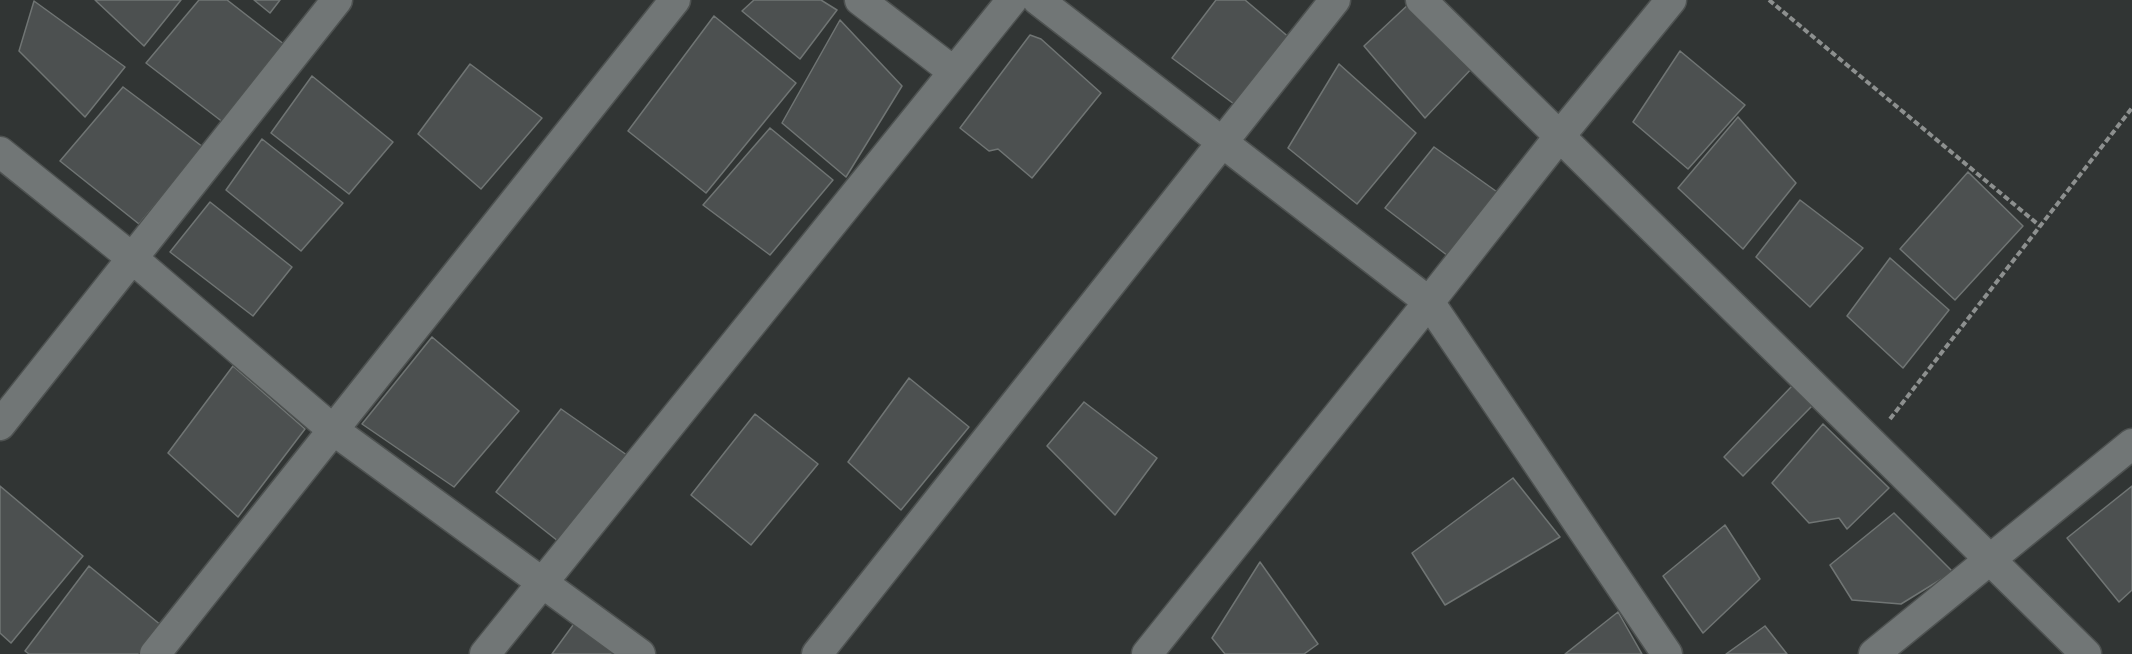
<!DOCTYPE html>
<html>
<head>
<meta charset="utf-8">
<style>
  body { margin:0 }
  canvas { display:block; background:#313534 }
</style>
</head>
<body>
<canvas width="2132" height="654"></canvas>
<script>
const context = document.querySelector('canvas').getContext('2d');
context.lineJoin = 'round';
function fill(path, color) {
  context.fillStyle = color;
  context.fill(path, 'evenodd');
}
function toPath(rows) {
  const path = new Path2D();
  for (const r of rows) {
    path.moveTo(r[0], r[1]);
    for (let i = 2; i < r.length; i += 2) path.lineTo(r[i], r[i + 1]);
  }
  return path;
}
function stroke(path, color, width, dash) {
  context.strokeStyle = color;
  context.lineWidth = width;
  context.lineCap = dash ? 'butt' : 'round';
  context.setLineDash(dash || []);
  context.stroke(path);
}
const building = toPath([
  [95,0,181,0,144,46,95,0],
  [199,0,227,0,285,45,224,123,146,63,199,0],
  [254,0,280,0,270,13,254,0],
  [754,0,821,0,837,10,800,59,742,11,754,0],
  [1216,0,1245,0,1291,39,1234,104,1172,58,1216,0],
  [34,1,125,67,85,117,19,51,34,1],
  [1411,2,1474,66,1425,118,1364,46,1411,2],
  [714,16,796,83,706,193,628,131,714,16],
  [840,20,902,86,846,177,782,123,840,20],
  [1030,35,1041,39,1101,93,1032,178,998,149,989,151,960,128,1030,35],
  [1680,51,1745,105,1688,169,1633,122,1680,51],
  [470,64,542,118,481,189,418,134,470,64],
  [1339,64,1416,133,1357,204,1288,148,1339,64],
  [312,76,393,142,349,194,271,133,312,76],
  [123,87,203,147,139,224,60,161,123,87],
  [1738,117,1796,183,1743,249,1678,188,1738,117],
  [770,128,833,180,770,255,703,205,770,128],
  [262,139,343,203,301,251,226,190,262,139],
  [1434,147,1500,194,1452,259,1385,208,1434,147],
  [1968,172,2023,226,1955,300,1900,249,1968,172],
  [1800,200,1863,248,1810,307,1756,257,1800,200],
  [210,202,292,267,253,316,170,252,210,202],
  [1890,258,1949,310,1903,368,1847,316,1890,258],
  [432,337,519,411,454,487,362,424,432,337],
  [233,366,305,429,238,517,168,453,233,366],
  [909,378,969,427,901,510,848,462,909,378],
  [1792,386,1812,406,1743,476,1724,457,1792,386],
  [1084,402,1157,458,1115,515,1047,446,1084,402],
  [561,409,634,460,563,545,496,492,561,409],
  [755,414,818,464,751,545,691,495,755,414],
  [1823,424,1889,488,1847,529,1839,518,1809,523,1772,483,1823,424],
  [1513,478,1560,537,1445,605,1412,553,1513,478],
  [0,486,83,556,11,643,0,633,0,486],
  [2132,486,2132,590,2119,602,2067,538,2132,486],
  [1894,513,1953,572,1901,604,1852,600,1830,565,1894,513],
  [1725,525,1760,579,1703,633,1663,576,1725,525],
  [1260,562,1318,644,1304,654,1225,654,1212,638,1260,562],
  [89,566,162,626,141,654,29,654,25,651,89,566],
  [1618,612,1642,654,1565,654,1618,612],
  [576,621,622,654,552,654,576,621],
  [1765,626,1787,654,1726,654,1765,626]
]);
fill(building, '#4c5050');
stroke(building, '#707574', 1.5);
const street = toPath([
  [860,0,954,72],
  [1038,0,1429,302,1667,654],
  [1421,0,2086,654],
  [0,152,132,258,332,429,640,654],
  [0,425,337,0],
  [155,654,675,0],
  [485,654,1012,0],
  [817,654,1335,0],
  [1147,654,1429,302,1559,137,1671,0],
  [1874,654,2132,444]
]);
stroke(street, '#4e5251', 33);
stroke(toPath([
  [1769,0,2040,226],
  [1890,419,2132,108]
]), '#8d908f', 4, [6, 3]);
stroke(street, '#717676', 30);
</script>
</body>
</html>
